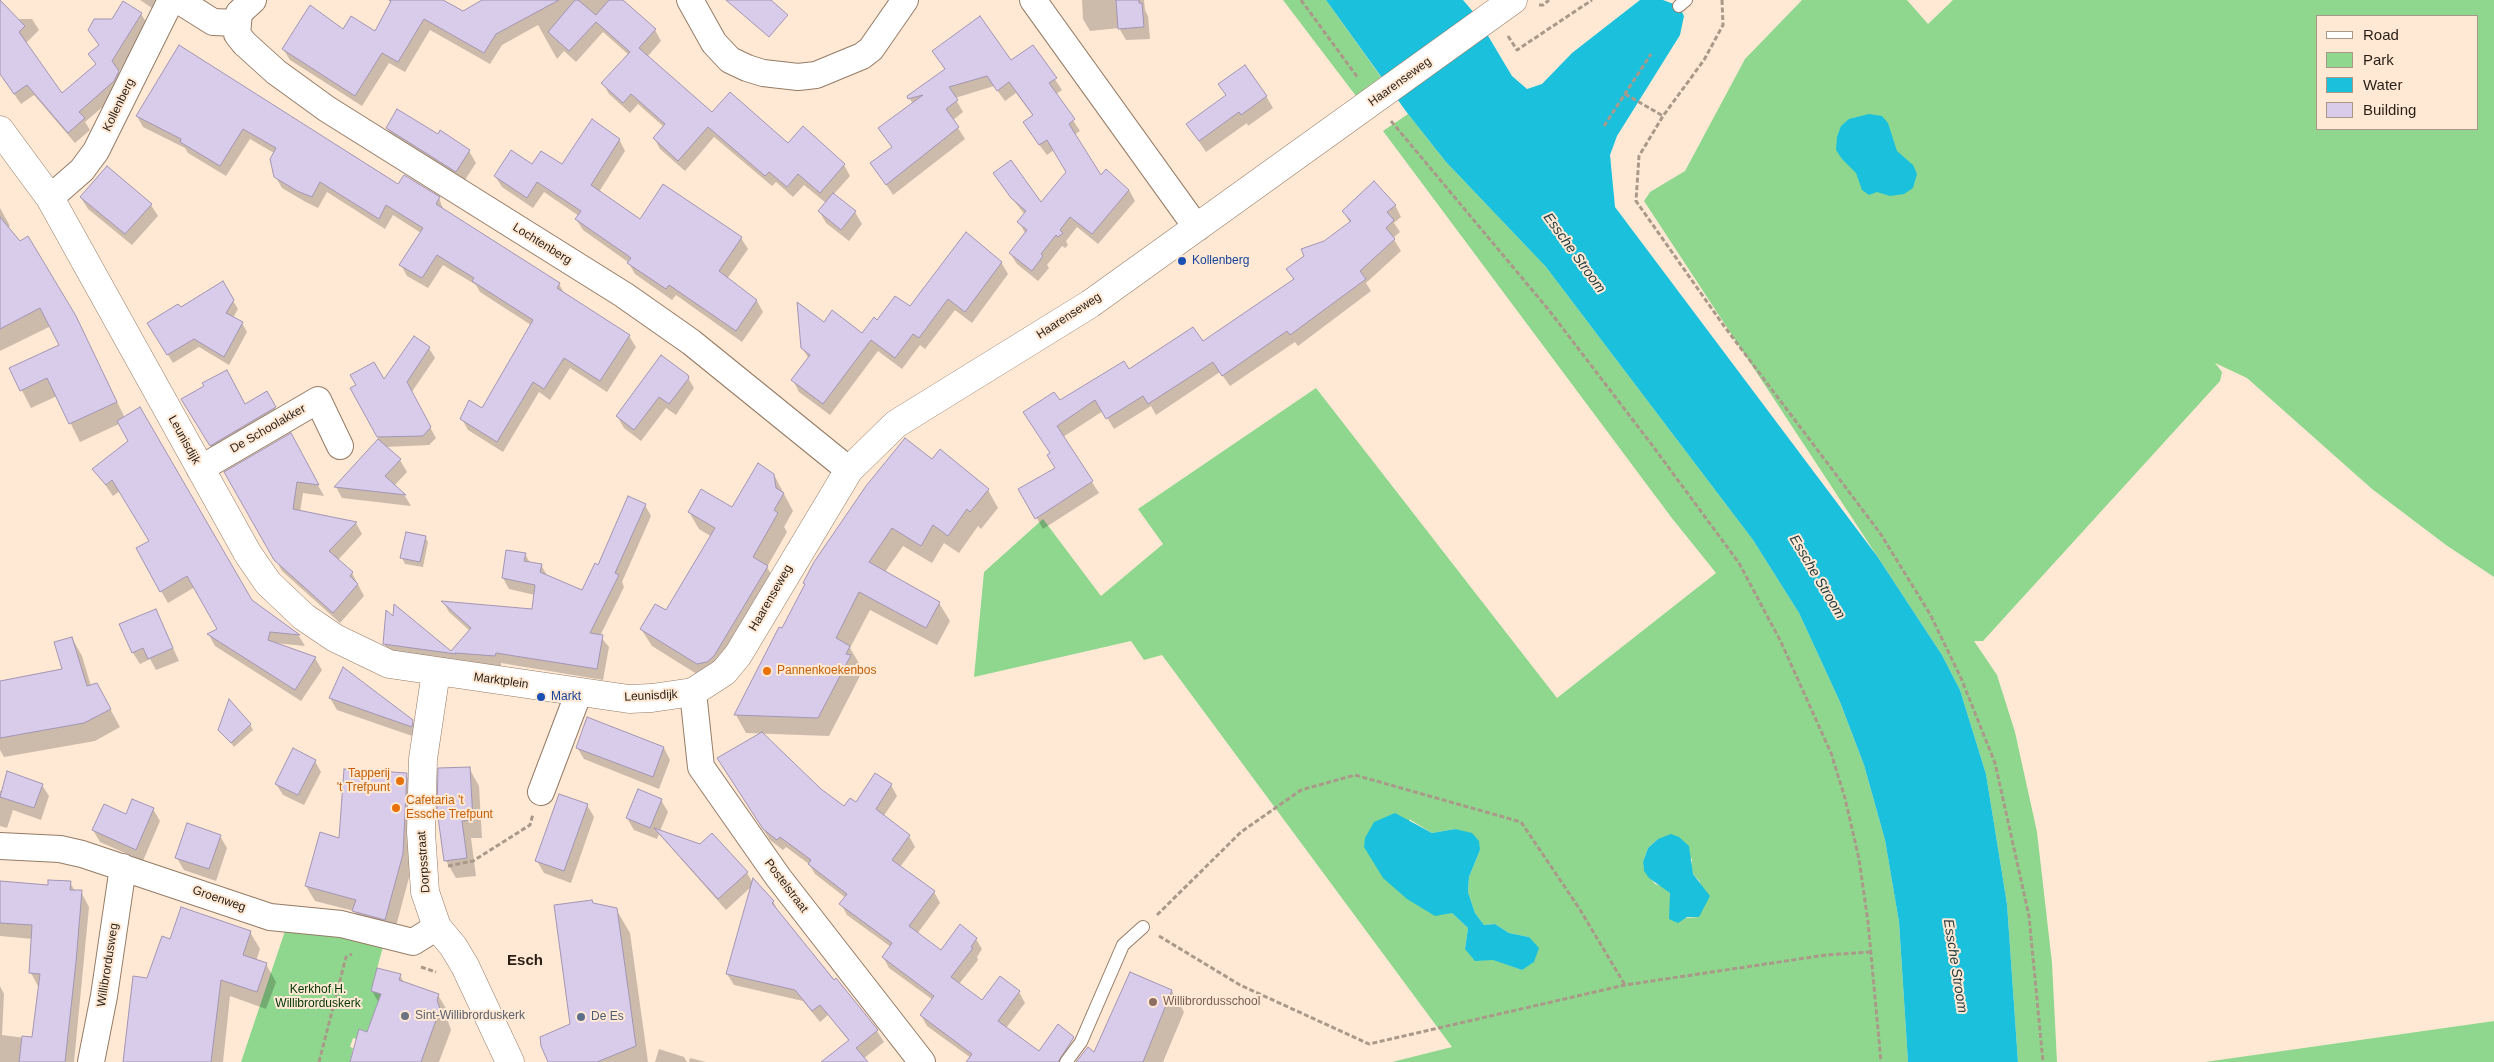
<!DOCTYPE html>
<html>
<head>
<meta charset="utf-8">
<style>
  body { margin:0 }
  #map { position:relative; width:2494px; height:1062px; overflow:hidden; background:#ffe9d5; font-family:Arial,sans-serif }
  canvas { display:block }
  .legend { position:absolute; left:2316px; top:15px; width:162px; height:115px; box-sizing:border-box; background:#ffe9d5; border:1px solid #a99888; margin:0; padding:6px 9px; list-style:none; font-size:15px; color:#281e15 }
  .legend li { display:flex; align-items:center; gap:10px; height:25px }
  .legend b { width:25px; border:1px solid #a99888 }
</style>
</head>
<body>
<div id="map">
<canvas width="2494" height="1062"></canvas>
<ul class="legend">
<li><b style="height:6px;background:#fff"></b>Road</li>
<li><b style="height:14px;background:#8fd78e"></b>Park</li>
<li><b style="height:14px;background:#1bc1dc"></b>Water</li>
<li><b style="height:14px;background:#d9cbea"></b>Building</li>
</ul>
</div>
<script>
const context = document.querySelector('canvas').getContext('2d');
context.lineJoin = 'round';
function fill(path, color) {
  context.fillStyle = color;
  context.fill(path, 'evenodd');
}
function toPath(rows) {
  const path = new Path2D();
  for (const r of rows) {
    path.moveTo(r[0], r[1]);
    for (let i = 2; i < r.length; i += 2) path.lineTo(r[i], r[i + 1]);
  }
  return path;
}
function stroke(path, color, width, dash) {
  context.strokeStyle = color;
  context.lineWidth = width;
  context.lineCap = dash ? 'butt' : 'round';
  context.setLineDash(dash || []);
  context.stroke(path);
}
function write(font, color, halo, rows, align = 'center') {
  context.font = font + ' Arial,sans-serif';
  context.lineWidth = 4;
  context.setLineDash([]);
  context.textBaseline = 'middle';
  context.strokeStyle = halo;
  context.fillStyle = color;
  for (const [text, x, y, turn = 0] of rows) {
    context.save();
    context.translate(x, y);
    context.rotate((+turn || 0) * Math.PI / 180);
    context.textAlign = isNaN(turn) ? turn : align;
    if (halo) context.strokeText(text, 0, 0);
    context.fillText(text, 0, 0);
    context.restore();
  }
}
fill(toPath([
  [1283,0,1326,0,1381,77,1356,96],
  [1802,0,1907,0,1928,24,1953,0,2494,0,2494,577,2446,545,2372,489,2247,378,2215,363,2222,372,2220,381,1983,641,1974,641,1997,675,2015,732,2037,832,2052,963,2057,1062,2018,1062,2007,904,1986,774,1960,690,1942,655,1644,201,1650,192,1685,171,1745,59],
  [2318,16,2478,16,2478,129,2318,129],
  [1408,114,1446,162,1546,267,1753,540,1799,613,1840,702,1864,765,1885,840,1899,922,1908,1062,1392,1062,1452,1047,1162,655,1144,660,1131,641,974,677,984,572,1043,519,1101,596,1163,544,1138,509,1316,388,1557,698,1716,573,1671,517,1383,131],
  [1409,819,1432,833,1455,829,1480,850,1469,877,1468,892,1475,913,1484,925,1495,924,1509,933,1529,937,1522,970,1465,949,1468,928,1452,913],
  [1658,839,1692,859,1691,868,1693,874,1700,882,1699,917,1670,919,1670,893,1664,887,1655,884,1644,870,1643,862,1648,848],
  [286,928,384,943,371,991,381,994,367,1032,360,1029,356,1039,353,1038,350,1047,353,1048,350,1062,241,1062],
  [2494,1021,2494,1062,2205,1062]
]), '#8fd78e');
fill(toPath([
  [1326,0,1463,0,1475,14,1512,76,1527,89,1542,84,1572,53,1640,0,1663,0,1679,6,1684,16,1680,35,1617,136,1610,155,1615,207,1877,556,1942,655,1960,690,1986,774,2007,904,2018,1062,1908,1062,1899,922,1885,840,1864,765,1840,702,1799,613,1753,540,1546,267,1446,162,1408,114],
  [1869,114,1882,116,1888,123,1897,151,1913,165,1917,174,1913,188,1904,194,1890,196,1877,192,1869,195,1862,190,1856,173,1842,159,1836,150,1837,137,1841,126,1849,119],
  [1395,813,1432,833,1455,829,1472,833,1479,841,1480,850,1469,877,1468,892,1475,913,1484,925,1495,924,1509,933,1529,937,1539,948,1534,962,1522,970,1493,960,1475,961,1465,949,1468,928,1452,913,1435,916,1407,899,1383,878,1364,847,1365,838,1374,822],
  [1671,834,1679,837,1689,846,1693,874,1710,896,1699,917,1687,917,1678,923,1669,919,1670,893,1649,878,1644,871,1643,862,1648,848,1658,839]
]), '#1bc1dc');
fill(toPath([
  [140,0,157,0,152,8],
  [394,0,441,0,463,12,485,0,621,0,655,30,661,41,647,57,712,114,844,165,850,176,833,195,855,212,862,224,849,241,826,223,819,211,826,203,804,185,793,197,776,182,772,186,714,137,685,171,660,149,654,138,664,127,638,104,630,113,609,94,603,83,629,55,603,32,576,62,564,51,557,59,538,25,502,45,490,64,430,30,405,72,389,63,362,106,290,60,283,49,344,31,375,33],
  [1082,0,1144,0,1145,10,1148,16,1150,39,1126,40,1119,28,1090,31,1083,19],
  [0,12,17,19,32,19,39,30,26,43,62,95,97,66,90,54,100,47,89,30,112,21,141,14,148,25,119,72,125,83,120,92,85,122,90,130,75,143,34,95,21,104,0,74],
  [1033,46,1062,90,1056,94,1080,131,1074,135,1101,177,1129,190,1135,201,1098,244,1077,227,1066,241,1068,245,1065,248,1062,246,1047,265,1049,268,1038,281,1017,264,1010,253,1025,233,1019,222,1025,215,1001,184,1041,204,1068,173,1054,150,1047,155,1031,134,1024,123,1033,116,1016,93,1005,101,994,86,955,98,963,112,953,120,965,139,893,195,872,163,893,148,880,128,913,104,908,96,945,70,933,51,1011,62],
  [179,47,398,186,439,198,444,211,559,284,565,295,629,336,636,347,607,392,570,368,550,400,539,392,503,452,468,430,462,419,482,410,531,325,480,292,476,285,443,265,428,288,407,276,401,265,421,233,393,215,385,229,327,192,318,208,304,201,282,188,275,176,274,153,250,139,226,176,188,153,185,148,143,127,137,116],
  [1220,85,1266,96,1273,108,1248,126,1247,123,1206,152,1187,124,1226,96],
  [387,128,469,151,476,163,463,183,394,140],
  [619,139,625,151,599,192,640,221,663,186,741,238,748,249,727,279,757,301,763,312,742,342,676,295,672,300,635,274,628,262,583,230,576,219,579,216,544,192,533,208,502,187,495,176,533,166,562,166],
  [81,198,151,205,158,216,132,245,88,209],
  [1395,205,1401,217,1394,223,1400,232,1393,238,1401,251,1366,283,1371,291,1298,346,1295,342,1230,386,1220,372,1156,415,1151,406,1114,429,1103,411,1063,437,1099,493,1043,529,1020,489,1057,469,1051,454,1059,402,1129,371,1202,343,1294,280,1288,269,1350,223,1343,211],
  [0,208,10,226,7,228,75,317,125,418,251,600,299,636,305,646,275,643,315,658,322,670,301,701,215,646,209,635,219,630,195,587,168,603,161,591,151,541,120,491,113,496,94,469,130,441,119,424,80,442,57,396,31,408,11,369,60,346,51,326,0,351],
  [1001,262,1008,274,972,323,955,310,925,349,920,345,902,369,878,351,830,415,799,392,793,380,809,359,802,348,824,323,862,335,910,308],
  [222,283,238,309,233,318,242,323,247,332,229,365,199,347,173,363,149,324,180,309],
  [429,348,435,358,411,393,436,438,429,445,385,447,400,460,407,472,394,486,405,496,411,506,342,498,336,487,379,439,351,389,384,381],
  [687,376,694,388,676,415,666,408,641,441,624,428,617,416],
  [266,393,282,420,217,457,183,399,245,405],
  [290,435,324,496,303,493,300,512,356,523,362,534,338,560,352,573,364,596,340,623,282,571,226,473],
  [932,461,988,490,998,508,981,529,978,526,959,553,944,543,932,563,903,546,885,572,939,603,950,621,937,645,870,610,850,648,860,665,858,669,861,674,829,736,746,733,736,715,783,630],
  [774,475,793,511,784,527,787,532,767,567,777,585,708,681,652,646,641,629,666,612,712,537,699,529,689,512,733,509],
  [645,505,651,516,622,582,624,587,600,636,609,647,603,680,501,663,501,667,391,655,384,644,452,652,470,631,449,612,444,603,533,610,535,595,509,589,503,578,507,551,525,554,530,563,541,565,548,577,583,591,599,566],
  [425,537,428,542,423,567,405,564,402,558],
  [156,610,179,661,156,670,150,659,140,664,133,653],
  [72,638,82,656,91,686,107,703,120,727,95,741,4,757,0,750,0,682,64,670],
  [330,698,412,721,419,733,418,738,337,710],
  [588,719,664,748,670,760,659,789,584,759,577,747],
  [250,724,253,730,234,747,220,729],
  [315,761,321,772,304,805,283,795,276,784],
  [469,768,479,786,482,838,471,838,476,876,456,878,446,861],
  [725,769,820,790,844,808,856,804,891,785,897,796,883,817,909,836,915,847,900,867,934,892,940,903,917,934,941,952,976,939,982,949,977,957,978,960,959,984,982,1002,1000,978,1019,992,1025,1003,1006,1028,1048,1062,970,1062,971,1058,927,1026,921,1015,933,1000,889,968,883,957,891,947,847,915,841,904,846,898,815,874,809,864,786,847,783,850,770,840],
  [406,775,415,790,411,870,394,934,363,926,354,911,315,901,306,886,340,840],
  [42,785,49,796,41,820,13,810,7,828,0,826,0,791],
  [661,800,668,812,660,831,700,845,712,834,747,873,753,883,773,901,779,913,877,1031,884,1042,863,1059,866,1062,831,1062,849,1041,828,1015,820,1022,803,1001,734,985,727,974,752,886,726,910,659,834,657,839,634,830,627,818],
  [587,805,594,817,571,883,544,873,537,861],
  [153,809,160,821,143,861,100,842,93,830,127,815],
  [220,836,227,848,216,881,184,870,177,858],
  [0,883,49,886,70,883,75,891,81,892,89,907,74,1062,0,1062,0,986,4,994,2,1035,33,1039,39,988,31,973,33,939,0,936],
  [594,905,616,909,630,933,648,1062,550,1062,572,1025],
  [250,932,260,949,256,961,266,964,276,982,266,1009,230,996,223,1062,124,1062,148,979,170,940],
  [400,975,404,983,438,995,450,1015,448,1021,451,1030,439,1062,351,1062,368,1033,379,1003,372,991],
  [1172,991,1184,1012,1163,1062,1093,1062],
  [659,1049,684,1057,687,1062,655,1062],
  [690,1058,706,1062,689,1062]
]), '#0003');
const building = toPath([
  [0,0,25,26,19,32,62,93,96,64,88,54,99,45,88,30,94,19,112,19,123,1,142,13,112,61,119,71,114,81,79,112,85,118,68,133,27,85,14,94,0,74,0,0],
  [389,0,443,0,463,11,482,0,559,0,496,34,484,53,424,19,398,62,382,53,355,96,282,49,310,5,343,29,351,16,375,31,391,1,389,0],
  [575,0,578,0,596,15,609,0,623,0,656,29,639,48,712,112,730,92,788,143,803,126,845,164,820,193,798,174,787,187,769,172,765,176,708,127,678,161,653,138,665,124,631,94,623,103,601,83,630,52,596,22,569,51,548,32,575,0],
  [726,0,771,0,788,15,769,37,726,0],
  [1116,0,1139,0,1139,3,1142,3,1144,27,1118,29,1116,0],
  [980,16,1011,60,1033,45,1057,78,1049,83,1075,119,1069,124,1101,175,1106,169,1129,190,1092,234,1070,217,1060,230,1063,233,1058,237,1056,235,1041,254,1043,256,1032,271,1009,253,1027,230,1017,222,1026,211,1011,198,993,173,1011,160,1041,202,1066,172,1047,140,1039,145,1023,122,1033,115,1009,82,997,91,987,76,949,87,958,100,946,109,959,127,886,185,870,163,892,147,878,128,923,95,908,99,907,96,945,69,932,51,980,16],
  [179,45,398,184,404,175,440,197,436,204,560,283,557,288,630,335,600,381,564,358,544,389,533,382,497,442,460,419,469,400,482,408,533,320,472,281,474,278,437,255,422,278,399,265,423,228,386,205,379,219,320,182,312,197,297,191,274,177,270,159,276,148,243,129,220,166,180,142,181,139,136,116,179,45],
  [1245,65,1267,96,1241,115,1239,112,1199,141,1186,124,1226,95,1218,84,1245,65],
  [397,109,438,134,440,130,470,150,456,172,386,128,397,109],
  [592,119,620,139,591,185,640,219,663,184,742,237,719,271,757,300,736,331,669,285,666,289,627,263,631,258,627,255,575,219,581,211,537,182,527,198,494,176,511,150,532,164,541,151,562,164,592,119],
  [107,166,152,204,125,234,80,197,107,166],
  [1374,181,1396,205,1387,212,1394,220,1386,228,1395,239,1360,271,1366,279,1290,335,1287,331,1222,376,1213,362,1148,404,1143,396,1106,419,1095,400,1057,426,1093,481,1035,519,1018,489,1055,468,1047,455,1050,453,1023,412,1054,392,1060,400,1124,361,1129,369,1193,327,1203,341,1294,279,1286,269,1304,256,1301,249,1324,241,1351,221,1342,211,1374,181],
  [833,193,856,211,841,230,818,211,833,193],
  [0,217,20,241,28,236,76,316,117,402,69,424,47,378,20,391,9,368,59,345,40,308,0,329,0,217],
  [966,232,1002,262,965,312,948,299,919,338,913,334,895,358,871,340,823,404,791,380,810,355,801,348,797,302,824,322,832,310,862,333,874,317,877,320,895,296,910,306,966,232],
  [223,281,234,300,226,313,243,322,224,357,194,339,167,355,147,323,178,304,181,307,223,281],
  [414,336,430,347,407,382,431,427,423,436,377,437,350,388,356,385,350,375,374,362,384,379,414,336],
  [661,355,688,375,689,378,669,404,659,397,634,430,616,416,661,355],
  [227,370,245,404,267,391,276,407,210,446,181,399,204,386,202,383,227,370],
  [140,407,252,600,300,635,270,632,268,640,316,657,295,690,207,634,217,629,187,576,160,592,136,548,149,541,112,480,106,485,92,469,128,441,117,421,140,407],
  [291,433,319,485,297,482,293,509,357,522,329,551,353,572,350,576,358,584,333,613,274,560,224,472,291,433],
  [905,438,932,459,940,449,989,489,970,512,967,509,948,536,933,525,921,546,892,528,869,562,940,602,926,628,859,592,836,638,850,646,846,654,851,655,818,718,734,715,779,627,782,628,805,584,803,583,814,562,866,486,905,438],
  [378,439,401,459,385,476,406,495,334,487,378,439],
  [758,463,774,474,776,488,784,493,774,510,778,513,753,557,768,566,714,656,707,662,697,664,640,629,655,604,666,610,715,528,688,512,701,489,732,507,758,463],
  [628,496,646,504,615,573,619,575,590,633,603,635,597,669,496,653,495,656,455,653,456,654,383,644,386,610,393,616,394,604,451,651,471,628,441,601,532,609,535,585,502,578,506,550,526,553,524,561,542,564,540,572,582,590,595,563,598,565,628,496],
  [406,532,426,536,420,562,400,558,406,532],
  [156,609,173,648,148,659,143,648,132,653,119,624,156,609],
  [72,637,87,686,97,683,111,709,84,723,0,738,0,681,62,669,54,642,72,637],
  [343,667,413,720,412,727,329,698,343,667],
  [229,699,251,724,231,743,218,730,229,699],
  [587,717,664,747,653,777,576,748,587,717],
  [762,732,821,789,844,806,850,798,856,802,875,773,892,784,876,809,910,835,892,860,935,891,909,926,941,950,960,924,977,938,971,947,973,948,951,977,982,1000,1000,976,1020,991,998,1021,1039,1051,1058,1024,1074,1037,1058,1062,966,1062,972,1054,920,1015,934,996,882,957,892,943,839,904,847,894,808,864,811,860,780,837,777,840,763,829,717,758,762,732],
  [293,748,316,760,298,795,275,784,293,748],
  [470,767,473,820,462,821,467,858,444,861,437,810,438,768,470,767],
  [344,769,407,773,403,854,385,920,352,911,356,900,305,886,320,832,339,838,344,769],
  [7,771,43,784,34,808,0,797,7,771],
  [638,789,662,799,650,828,626,818,638,789],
  [559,794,588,804,564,871,535,861,559,794],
  [132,799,154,808,136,850,92,830,104,804,126,814,132,799],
  [187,823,221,835,209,869,175,858,187,823],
  [654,828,700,844,712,833,748,872,718,899,654,828],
  [753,878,774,901,772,903,834,980,836,978,878,1030,856,1048,868,1062,821,1062,849,1040,820,1005,812,1011,795,990,726,974,753,878],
  [48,880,71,881,70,890,82,890,76,962,65,1062,19,1062,22,1036,32,1037,40,974,29,973,32,925,0,923,0,881,48,885,48,880],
  [592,900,593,903,617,908,636,1046,597,1062,548,1062,541,1046,540,1037,570,1024,554,905,592,900],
  [181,907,251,931,243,955,267,963,257,992,221,980,211,1062,123,1062,133,976,147,978,162,936,170,939,181,907],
  [377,968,401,974,399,980,439,994,437,1000,440,1009,421,1062,350,1062,359,1029,367,1032,381,994,371,991,377,968],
  [1130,972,1172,990,1143,1062,1076,1062,1088,1047,1094,1052,1130,972]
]);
fill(building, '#d9cbea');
stroke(building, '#a295b2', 1);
const service = toPath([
  [1679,6,1686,0],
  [1066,1062,1081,1042,1123,945,1143,927]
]);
const minor = toPath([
  [178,0,213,22,237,23],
  [253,0,239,13,237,34,244,43,276,72,327,109,624,295,691,342,849,470],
  [690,0,714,43,730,60,747,68,763,73,798,77,816,75,862,56,871,49,905,0],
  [1033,0,1197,228],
  [50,198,82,170,96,151,171,0],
  [200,469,318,400,340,446],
  [693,692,701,767,778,877,922,1062],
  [541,792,579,692],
  [0,846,60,849,82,854,270,917,341,924,413,942,437,927],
  [91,1062,104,996,123,867]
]);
const tertiary = toPath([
  [0,130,50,198,248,554,268,583,304,617,335,638,389,664,629,699,652,698,693,692,724,672,738,655,849,470,896,424,1090,304,1513,0],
  [436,672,423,759,421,832,425,892,437,927,453,946,465,966,510,1062]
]);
stroke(service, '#947b65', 14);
stroke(minor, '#947b65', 28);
stroke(tertiary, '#947b65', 29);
stroke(toPath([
  [1301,0,1358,78],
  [1722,0,1723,25,1704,60,1663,116,1639,156,1636,201,1724,326,1880,533,1930,614,1961,678,1995,763,2029,916,2043,1062],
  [1539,5,1543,5,1549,0],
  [1508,36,1517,50,1592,0],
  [1625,94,1663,116],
  [1391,121,1548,309,1652,445,1739,563,1781,642,1831,753,1845,798,1859,859,1868,922,1881,1062],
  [1604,126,1651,54],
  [448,866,473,861,530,825,533,814],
  [1157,915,1241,832,1301,790,1355,775,1521,822,1579,908,1625,985],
  [1159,936,1240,985,1369,1044,1625,985,1826,955,1871,952],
  [421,967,436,972],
  [319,1062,346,957,352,954]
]), '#aa9989', 3, [5, 2.5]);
stroke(service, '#fff', 12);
stroke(minor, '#fff', 26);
stroke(tertiary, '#fff', 28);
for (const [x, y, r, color] of [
  [1182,261,5,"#1a4fb4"],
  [767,671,5,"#e8710a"],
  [541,697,5,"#1a4fb4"],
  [400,781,5,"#e8710a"],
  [396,808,5,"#e8710a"],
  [1153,1002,5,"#8d6e63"],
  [405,1016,5,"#6b7280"],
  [581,1017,5,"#5c6f8a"]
]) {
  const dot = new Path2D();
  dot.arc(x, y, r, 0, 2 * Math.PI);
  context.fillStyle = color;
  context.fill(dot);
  stroke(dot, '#ffe9d5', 2);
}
write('12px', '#281e15', '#ffe9d5', [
  ["Haarenseweg",1400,82,-36],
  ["Kollenberg",119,105,-64],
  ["Lochtenberg",542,244,32],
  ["Haarenseweg",1069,316,-33],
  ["De Schoolakker",268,429,-30],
  ["Leunisdijk",184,440,61],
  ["Haarenseweg",771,598,-60],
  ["Marktplein",501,681,8],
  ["Leunisdijk",651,696,-3],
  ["Dorpsstraat",424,862,-94],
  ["Postelstraat",786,886,53],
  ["Groenweg",219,899,19],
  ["Willibrordusweg",108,965,-81]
]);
write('12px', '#164399', '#ffe9d5', [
  ["Kollenberg",1192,261],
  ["Markt",551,697]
], 'left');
write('12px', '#c56008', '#ffe9d5', [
  ["Pannenkoekenbos",777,671],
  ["Tapperij",390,774,"right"],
  ["'t Trefpunt",390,788,"right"],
  ["Cafetaria 't",406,801],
  ["Essche Trefpunt",406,815]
], 'left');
write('12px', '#003604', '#ffe9d5', [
  ["Kerkhof H.",318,990],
  ["Willibrorduskerk",318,1004]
]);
write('12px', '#785e54', '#ffe9d5', [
  ["Willibrordusschool",1163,1002]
], 'left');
write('12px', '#5b616d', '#ffe9d5', [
  ["Sint-Willibrorduskerk",415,1016]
], 'left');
write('12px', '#4e5e75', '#ffe9d5', [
  ["De Es",591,1017]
], 'left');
write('italic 14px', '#233b40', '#ffe9d5', [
  ["Essche Stroom",1574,253,54],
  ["Essche Stroom",1817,577,59],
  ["Essche Stroom",1955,966,81]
]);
write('bold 15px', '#281e15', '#ffe9d5', [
  ["Esch",525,961]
]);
</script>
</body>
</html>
